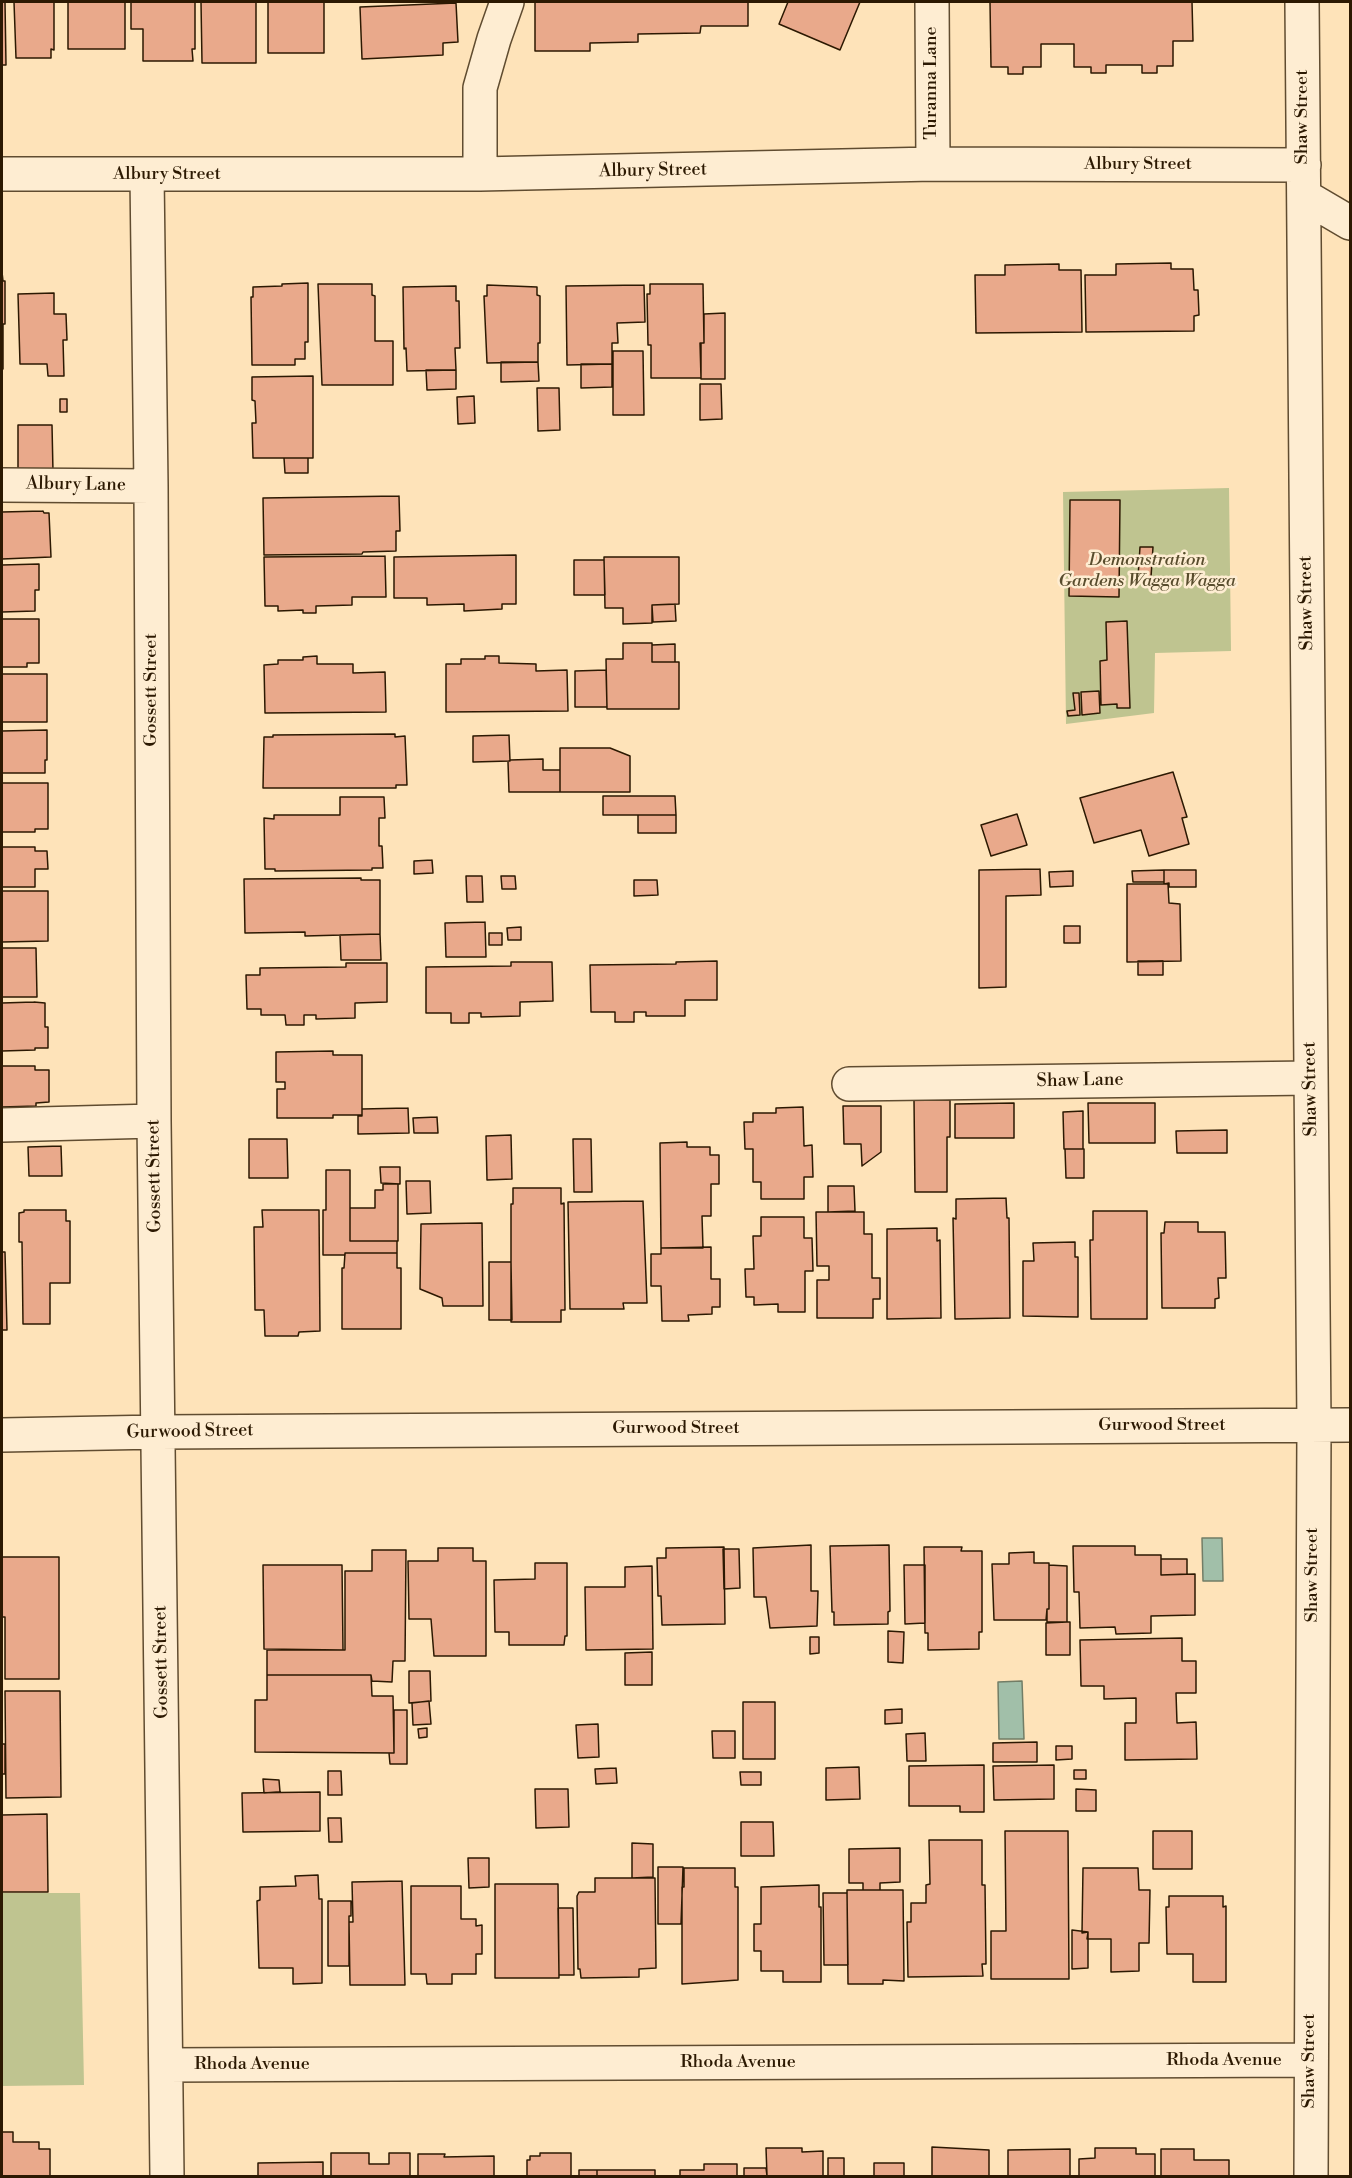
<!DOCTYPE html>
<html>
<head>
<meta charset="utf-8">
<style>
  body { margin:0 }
  #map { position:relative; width:1352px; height:2178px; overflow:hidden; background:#fee3b9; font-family:"Libre Bodoni",serif }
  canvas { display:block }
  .frame { position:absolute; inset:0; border:3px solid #2c1902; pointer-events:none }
</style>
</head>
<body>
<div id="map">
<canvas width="1352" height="2178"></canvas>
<div class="frame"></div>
</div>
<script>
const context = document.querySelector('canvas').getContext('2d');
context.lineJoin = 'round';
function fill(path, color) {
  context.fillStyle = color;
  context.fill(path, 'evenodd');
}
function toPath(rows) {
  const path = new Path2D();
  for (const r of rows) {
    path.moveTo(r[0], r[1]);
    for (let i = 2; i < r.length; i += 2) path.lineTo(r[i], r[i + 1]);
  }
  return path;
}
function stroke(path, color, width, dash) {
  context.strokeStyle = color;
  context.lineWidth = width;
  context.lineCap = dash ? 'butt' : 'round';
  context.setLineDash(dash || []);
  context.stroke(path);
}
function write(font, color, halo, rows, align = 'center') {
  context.font = font + ' "Libre Bodoni",serif';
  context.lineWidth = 5;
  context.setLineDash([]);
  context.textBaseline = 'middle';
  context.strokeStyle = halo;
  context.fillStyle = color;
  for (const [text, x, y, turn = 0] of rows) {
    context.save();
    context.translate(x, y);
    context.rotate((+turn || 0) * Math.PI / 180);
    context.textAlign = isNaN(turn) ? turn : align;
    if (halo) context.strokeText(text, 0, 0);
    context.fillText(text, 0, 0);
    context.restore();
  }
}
fill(toPath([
  [1229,488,1231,651,1155,653,1154,713,1066,724,1063,492],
  [2,1893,80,1893,84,2085,2,2086]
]), '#bfc490');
const water = toPath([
  [1202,1538,1222,1538,1223,1581,1203,1581,1202,1538],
  [1022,1681,1024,1739,999,1739,998,1682,1022,1681]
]);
fill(water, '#a1bfa9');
stroke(water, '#727d66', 1.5);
const building = toPath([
  [2,2,5,2,6,65,2,65,2,2],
  [14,2,54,2,54,50,51,49,51,58,16,58,14,2],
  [68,2,125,2,125,49,68,49,68,2],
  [131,2,195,2,195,49,192,49,193,61,143,61,143,29,131,29,131,2],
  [201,2,256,2,256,63,202,63,201,2],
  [268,2,324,2,324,53,268,53,268,2],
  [535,2,748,2,748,26,701,26,700,33,638,34,638,42,590,43,590,51,535,51,535,2],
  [788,2,860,2,840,50,779,24,788,2],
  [990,2,1192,2,1193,41,1173,41,1173,66,1157,66,1157,73,1142,73,1142,65,1106,65,1106,73,1091,73,1091,67,1074,67,1074,44,1041,44,1041,67,1023,67,1023,74,1008,74,1008,67,991,67,990,2],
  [456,3,458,42,443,43,443,55,362,59,360,7,456,3],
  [1171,263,1171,269,1193,269,1194,290,1198,290,1199,315,1194,316,1194,331,1086,332,1085,275,1116,275,1116,264,1171,263],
  [1059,264,1059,270,1081,270,1082,332,976,333,975,275,1005,275,1005,265,1059,264],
  [2,272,3,281,5,281,5,324,3,324,3,369,2,369,2,272],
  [308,283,308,342,305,342,305,359,295,359,295,365,252,365,251,297,253,297,253,287,282,286,282,284,308,283],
  [318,284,372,284,372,295,375,296,375,341,393,341,393,385,322,385,318,284],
  [650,284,703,284,704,343,700,343,701,378,651,378,651,345,648,345,647,294,650,294,650,284],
  [487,285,537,287,537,295,540,296,540,343,538,343,538,362,487,363,484,296,487,296,487,285],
  [644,285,645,322,617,323,618,343,612,343,612,364,567,365,566,286,644,285],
  [456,286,456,301,459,301,460,348,455,348,456,370,407,371,406,348,404,349,403,287,456,286],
  [54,293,54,314,66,314,67,340,63,340,64,376,48,376,47,364,20,364,18,294,54,293],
  [725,313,725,379,701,379,701,343,704,343,704,314,725,313],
  [613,351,643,351,644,415,613,415,613,351],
  [501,362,538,362,539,381,501,382,501,362],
  [581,364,612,364,612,387,581,388,581,364],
  [426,370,456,370,456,389,427,390,426,370],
  [313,376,313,458,253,458,252,423,256,423,255,401,252,400,252,377,313,376],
  [700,384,721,384,722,419,700,420,700,384],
  [537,388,559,388,560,430,538,431,537,388],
  [474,396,475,423,458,424,457,397,474,396],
  [60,399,67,399,67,412,60,412,60,399],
  [18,425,52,425,53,472,18,471,18,425],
  [284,458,308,458,308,473,285,473,284,458],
  [399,496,400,531,396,531,396,551,363,552,362,554,264,555,263,498,399,496],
  [1070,500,1120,500,1119,597,1069,596,1070,500],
  [43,511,44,513,49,513,51,557,2,559,2,512,43,511],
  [1140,547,1153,547,1151,577,1138,577,1140,547],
  [516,555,516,604,502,604,502,609,464,611,464,604,427,605,427,598,394,598,394,557,516,555],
  [385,556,386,597,352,597,352,605,316,606,316,613,303,613,303,610,278,611,278,606,265,606,264,557,385,556],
  [604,557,679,557,679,604,652,605,652,623,623,624,623,608,605,608,604,557],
  [574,560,604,560,605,595,574,595,574,560],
  [39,564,39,590,35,590,35,611,2,612,2,565,39,564],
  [675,604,676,621,653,622,652,605,675,604],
  [2,619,39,619,39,663,27,663,27,667,2,667,2,619],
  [1127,621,1130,708,1117,708,1117,704,1101,705,1100,661,1107,660,1106,622,1127,621],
  [623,643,652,643,652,662,679,662,679,709,607,709,606,659,623,659,623,643],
  [675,644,675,662,652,662,652,645,675,644],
  [317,656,317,664,353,664,353,673,385,672,386,712,265,713,264,665,278,664,278,660,303,660,303,657,317,656],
  [485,656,499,656,499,663,536,664,536,671,567,670,568,711,446,712,446,664,461,664,461,659,485,659,485,656],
  [606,670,607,707,575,707,575,671,606,670],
  [2,674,47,674,47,722,2,722,2,674],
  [1099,691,1100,713,1082,715,1081,692,1099,691],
  [1073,693,1079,693,1080,715,1068,716,1067,711,1075,710,1073,693],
  [47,730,47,760,45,760,45,773,2,773,2,731,47,730],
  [395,734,395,737,405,736,407,785,396,785,396,788,263,788,264,737,273,737,273,735,395,734],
  [509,735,510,761,473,762,473,736,509,735],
  [560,748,610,748,630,756,630,792,560,792,560,748],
  [543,759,543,770,560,770,560,792,509,792,508,762,510,760,543,759],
  [1173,772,1187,817,1182,818,1189,844,1149,856,1141,830,1094,843,1080,798,1173,772],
  [2,783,48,783,48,829,35,829,35,832,2,832,2,783],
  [603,796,675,796,676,815,603,815,603,796],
  [340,797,384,797,385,818,379,818,379,846,382,846,383,868,372,868,372,870,275,871,275,869,265,869,264,818,274,819,274,815,340,815,340,797],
  [1017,814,1027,845,991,856,981,825,1017,814],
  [638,815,676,815,676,833,638,833,638,815],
  [2,847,35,847,35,851,47,851,48,869,35,869,35,887,2,887,2,847],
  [432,860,433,873,414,874,414,861,432,860],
  [1040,869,1041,895,1006,896,1006,987,979,988,979,870,1040,869],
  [1164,870,1164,882,1133,882,1132,871,1164,870],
  [1164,870,1196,870,1196,887,1169,887,1169,883,1164,884,1164,870],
  [1073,871,1073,886,1050,887,1049,872,1073,871],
  [466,876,482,876,483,902,467,902,466,876],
  [501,876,515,876,516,889,502,889,501,876],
  [361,878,361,880,380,880,380,934,305,936,305,932,245,933,244,879,361,878],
  [634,880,657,880,658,895,634,896,634,880],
  [1127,884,1168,884,1169,903,1180,904,1181,961,1127,962,1127,884],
  [2,891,48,891,48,941,2,942,2,891],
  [485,922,486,957,446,957,445,923,485,922],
  [1064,926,1080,926,1080,943,1064,943,1064,926],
  [521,927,521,940,508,940,507,928,521,927],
  [489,933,502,933,502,945,489,945,489,933],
  [380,934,381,960,341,960,340,935,380,934],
  [2,948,36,948,37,997,2,997,2,948],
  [717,961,717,1000,685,1000,685,1016,646,1016,646,1012,634,1012,634,1022,615,1022,615,1012,591,1012,590,965,676,964,676,962,717,961],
  [1138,961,1163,961,1163,975,1138,975,1138,961],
  [511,962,552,962,553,1001,520,1002,520,1016,481,1017,481,1013,469,1013,469,1023,451,1023,451,1013,426,1013,426,967,511,966,511,962],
  [346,963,387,963,387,1002,355,1003,355,1018,316,1019,316,1015,304,1015,304,1025,286,1025,285,1015,261,1015,261,1009,247,1009,246,975,260,975,260,968,346,967,346,963],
  [34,1002,45,1003,45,1027,48,1027,48,1048,35,1048,35,1050,2,1051,2,1003,34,1002],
  [333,1051,333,1055,362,1055,362,1115,333,1115,333,1118,277,1118,277,1089,285,1089,285,1082,276,1082,276,1052,333,1051],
  [2,1066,35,1066,35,1070,49,1070,49,1102,36,1103,36,1106,2,1107,2,1066],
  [914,1100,950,1100,950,1137,947,1137,947,1192,915,1192,914,1100],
  [1014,1103,1014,1138,955,1138,955,1104,1014,1103],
  [1088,1103,1155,1103,1155,1143,1089,1143,1088,1103],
  [843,1106,881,1106,881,1152,862,1166,861,1144,844,1144,843,1106],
  [803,1107,804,1146,812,1145,813,1177,804,1177,804,1199,761,1199,761,1182,753,1182,753,1149,745,1149,744,1122,753,1122,753,1113,776,1113,776,1108,803,1107],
  [408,1108,409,1133,358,1134,358,1116,362,1116,362,1109,408,1108],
  [1083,1111,1083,1149,1064,1149,1063,1112,1083,1111],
  [437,1117,438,1133,414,1133,413,1118,437,1117],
  [1227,1130,1227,1153,1177,1153,1176,1131,1227,1130],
  [511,1135,512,1179,487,1180,486,1136,511,1135],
  [249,1139,287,1139,288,1178,249,1178,249,1139],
  [573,1139,591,1139,592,1192,574,1192,573,1139],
  [687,1142,687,1147,710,1147,710,1155,719,1155,719,1184,711,1184,711,1216,702,1216,703,1248,661,1248,660,1143,687,1142],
  [61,1146,62,1176,29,1176,28,1147,61,1146],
  [1065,1149,1084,1149,1084,1178,1066,1178,1065,1149],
  [380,1167,400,1167,400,1184,381,1183,380,1167],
  [326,1170,350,1170,350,1241,397,1241,397,1253,345,1253,345,1255,323,1255,323,1210,326,1210,326,1170],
  [406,1181,430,1181,431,1213,407,1214,406,1181],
  [383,1184,398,1184,398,1241,350,1241,350,1208,375,1208,375,1190,383,1190,383,1184],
  [828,1186,854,1186,855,1211,828,1212,828,1186],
  [513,1188,561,1188,561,1204,564,1203,565,1310,561,1310,561,1322,511,1322,511,1204,513,1204,513,1188],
  [1006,1198,1007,1218,1009,1218,1010,1318,955,1319,953,1218,956,1219,956,1199,1006,1198],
  [643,1201,647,1303,623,1303,624,1309,570,1309,568,1202,643,1201],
  [24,1210,66,1210,66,1221,70,1221,70,1283,50,1283,50,1324,23,1324,22,1242,19,1242,19,1213,24,1212,24,1210],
  [262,1210,319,1210,320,1331,299,1332,298,1336,265,1336,264,1310,255,1310,254,1227,263,1227,262,1210],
  [1093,1211,1147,1211,1147,1319,1091,1319,1090,1240,1093,1240,1093,1211],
  [816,1212,864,1212,864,1234,872,1234,872,1278,880,1278,880,1299,873,1299,873,1318,817,1318,817,1280,829,1280,829,1266,817,1266,816,1212],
  [761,1217,804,1217,804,1238,812,1238,813,1271,805,1271,805,1312,778,1312,778,1304,754,1305,754,1297,746,1297,745,1269,754,1269,753,1236,761,1236,761,1217],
  [1165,1222,1198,1222,1198,1232,1225,1232,1226,1278,1218,1278,1219,1298,1215,1299,1215,1308,1162,1308,1161,1233,1164,1233,1165,1222],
  [482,1223,483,1306,443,1306,442,1298,420,1289,421,1224,482,1223],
  [937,1228,937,1241,940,1240,941,1318,887,1319,887,1229,937,1228],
  [1075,1242,1075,1257,1078,1257,1078,1317,1023,1316,1023,1261,1034,1261,1033,1243,1075,1242],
  [711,1247,711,1279,720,1279,720,1307,712,1307,712,1314,688,1315,689,1321,662,1321,661,1286,651,1286,651,1254,661,1254,661,1248,711,1247],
  [2,1252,5,1252,7,1330,2,1330,2,1252],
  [345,1253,397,1253,397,1268,401,1268,401,1329,342,1329,342,1268,344,1268,345,1253],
  [489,1262,511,1262,512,1320,489,1320,489,1262],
  [811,1545,811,1591,818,1591,817,1626,770,1628,766,1597,754,1597,753,1548,811,1545],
  [889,1545,890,1611,888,1612,888,1624,834,1625,834,1612,832,1612,830,1546,889,1545],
  [1073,1546,1135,1546,1135,1555,1161,1555,1161,1575,1195,1574,1195,1615,1151,1616,1151,1633,1116,1634,1115,1627,1080,1628,1079,1592,1074,1592,1073,1546],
  [724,1547,725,1624,662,1625,661,1596,658,1596,657,1558,666,1558,666,1548,724,1547],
  [924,1547,962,1547,961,1551,982,1551,982,1632,979,1632,979,1649,928,1650,928,1633,925,1633,924,1547],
  [438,1548,473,1548,473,1561,486,1561,486,1656,434,1656,431,1619,409,1619,408,1561,438,1561,438,1548],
  [723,1549,739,1549,740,1588,724,1589,723,1549],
  [372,1550,406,1550,405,1661,393,1661,392,1682,372,1681,371,1675,267,1675,267,1650,345,1650,345,1571,372,1571,372,1550],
  [1034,1552,1034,1563,1049,1563,1049,1609,1047,1609,1046,1620,994,1620,992,1564,1009,1564,1009,1553,1034,1552],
  [2,1557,59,1557,59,1679,5,1679,5,1617,2,1617,2,1557],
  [1161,1559,1187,1559,1187,1574,1161,1575,1161,1559],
  [535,1563,567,1563,567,1636,565,1636,564,1645,509,1645,509,1632,495,1632,494,1580,535,1579,535,1563],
  [263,1565,342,1565,343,1650,264,1649,263,1565],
  [904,1565,925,1565,925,1623,905,1624,904,1565],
  [1049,1565,1067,1566,1067,1622,1047,1622,1047,1609,1049,1609,1049,1565],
  [652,1566,653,1649,586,1650,585,1587,625,1587,625,1567,652,1566],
  [1067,1622,1070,1622,1070,1655,1046,1655,1046,1623,1067,1622],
  [888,1631,904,1632,903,1663,888,1662,888,1631],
  [810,1637,819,1637,819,1653,810,1654,810,1637],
  [1182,1638,1182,1661,1196,1661,1196,1693,1176,1693,1177,1723,1196,1722,1197,1759,1125,1760,1125,1723,1136,1723,1136,1698,1104,1699,1104,1686,1081,1686,1080,1640,1182,1638],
  [652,1652,652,1685,625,1685,625,1653,652,1652],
  [409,1671,430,1671,431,1701,409,1703,409,1671],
  [267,1675,371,1675,372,1696,393,1696,394,1753,255,1752,255,1700,267,1700,267,1675],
  [5,1691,60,1691,61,1797,6,1798,5,1691],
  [429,1701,431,1724,413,1725,412,1703,429,1701],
  [743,1702,775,1702,775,1759,743,1759,743,1702],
  [902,1709,902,1723,885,1724,885,1710,902,1709],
  [394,1710,407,1710,407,1764,390,1764,389,1753,394,1753,394,1710],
  [598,1724,599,1757,578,1758,576,1725,598,1724],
  [427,1728,427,1737,419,1738,418,1729,427,1728],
  [712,1731,735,1731,735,1758,713,1758,712,1731],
  [925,1733,926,1761,907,1761,906,1734,925,1733],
  [1037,1742,1037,1762,993,1762,993,1743,1037,1742],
  [2,1744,5,1744,5,1774,2,1774,2,1744],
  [1056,1746,1072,1746,1072,1759,1056,1760,1056,1746],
  [984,1765,984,1812,960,1812,960,1806,909,1806,909,1766,984,1765],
  [1054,1765,1054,1799,994,1800,993,1766,1054,1765],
  [859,1767,860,1799,826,1800,826,1768,859,1767],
  [616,1768,617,1783,596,1784,595,1769,616,1768],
  [1074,1770,1086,1770,1086,1779,1074,1779,1074,1770],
  [328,1771,341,1771,342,1795,328,1795,328,1771],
  [740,1772,761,1772,761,1785,741,1785,740,1772],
  [263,1779,279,1780,280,1792,264,1793,263,1779],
  [535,1789,568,1789,569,1827,536,1828,535,1789],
  [1076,1789,1096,1790,1096,1811,1076,1811,1076,1789],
  [320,1792,320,1831,243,1832,242,1793,320,1792],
  [47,1814,48,1892,2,1892,2,1815,47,1814],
  [328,1818,341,1818,342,1842,329,1842,328,1818],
  [741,1822,773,1822,774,1856,741,1856,741,1822],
  [1005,1831,1068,1831,1069,1979,991,1979,991,1931,1006,1931,1005,1831],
  [1153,1831,1192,1831,1192,1869,1153,1869,1153,1831],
  [929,1840,982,1840,982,1885,985,1885,986,1964,982,1964,983,1976,908,1977,907,1922,911,1922,911,1903,926,1903,926,1885,930,1884,929,1840],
  [632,1843,653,1844,653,1877,632,1878,632,1843],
  [900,1848,900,1882,880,1883,880,1890,863,1890,863,1883,849,1883,849,1849,900,1848],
  [468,1858,489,1858,489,1887,469,1888,468,1858],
  [658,1867,683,1867,681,1924,658,1924,658,1867],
  [684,1868,735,1868,735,1887,738,1887,738,1980,682,1984,682,1887,684,1887,684,1868],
  [1083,1868,1138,1868,1139,1890,1150,1890,1149,1943,1139,1943,1139,1971,1111,1972,1111,1939,1087,1939,1088,1932,1082,1933,1083,1868],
  [318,1875,319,1899,322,1899,322,1983,293,1984,293,1968,259,1968,257,1901,260,1900,260,1887,296,1886,295,1876,318,1875],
  [595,1878,655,1878,656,1968,639,1969,639,1977,581,1978,580,1969,578,1969,577,1896,579,1892,595,1892,595,1878],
  [402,1881,405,1985,350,1985,349,1922,353,1922,352,1882,402,1881],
  [495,1884,558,1884,559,1978,495,1978,495,1884],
  [819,1885,819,1907,821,1907,821,1982,783,1982,783,1971,761,1971,761,1951,754,1951,754,1924,761,1924,761,1887,819,1885],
  [411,1886,461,1886,461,1919,476,1919,476,1926,482,1925,482,1954,476,1954,476,1974,452,1974,452,1984,427,1984,426,1974,411,1974,411,1886],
  [847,1890,903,1890,904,1981,883,1980,883,1984,848,1984,847,1890],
  [823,1893,847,1893,848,1965,824,1965,823,1893],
  [1169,1896,1223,1896,1223,1907,1226,1906,1226,1982,1193,1982,1193,1954,1167,1954,1166,1907,1169,1907,1169,1896],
  [328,1901,351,1901,351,1916,349,1916,349,1966,328,1966,328,1901],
  [558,1908,573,1908,574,1975,559,1975,558,1908],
  [1072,1930,1088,1932,1088,1968,1072,1969,1072,1930],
  [2,2132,13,2132,13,2142,39,2142,39,2149,50,2149,50,2176,2,2176,2,2132],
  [932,2147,989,2150,989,2176,932,2176,932,2147],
  [766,2148,802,2148,802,2152,823,2151,823,2176,767,2176,766,2148],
  [1095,2148,1136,2148,1136,2154,1155,2154,1155,2176,1079,2176,1079,2159,1095,2158,1095,2148],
  [1070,2149,1070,2176,1008,2176,1008,2150,1070,2149],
  [1161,2149,1194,2149,1194,2160,1229,2160,1229,2176,1161,2176,1161,2149],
  [331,2153,369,2153,369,2164,389,2164,389,2153,410,2153,410,2176,331,2176,331,2153],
  [540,2153,571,2153,571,2176,527,2176,527,2160,530,2160,530,2156,540,2156,540,2153],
  [418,2154,445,2154,444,2157,494,2156,494,2176,418,2176,418,2154],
  [828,2158,844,2158,844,2176,828,2176,828,2158],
  [323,2162,323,2176,258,2176,258,2163,323,2162],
  [874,2163,904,2163,904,2176,874,2176,874,2163],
  [704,2164,737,2164,737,2176,680,2176,680,2170,704,2170,704,2164],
  [744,2168,766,2168,767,2176,744,2176,744,2168],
  [579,2170,597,2170,597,2176,579,2176,579,2170],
  [597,2170,655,2170,655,2176,597,2176,597,2170]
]);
fill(building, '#e9a98b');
stroke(building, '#2c1902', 1.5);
const minor = toPath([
  [932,2,933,164],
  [1302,2,1314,1425,1311,2176],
  [2,174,480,174,933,164,1304,165],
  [480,174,480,88,494,39,507,2],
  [147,175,151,486,154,1121,167,2176],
  [1304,196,1350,223],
  [2,485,151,486],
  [849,1084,1311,1078],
  [2,1125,154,1121],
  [2,1435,159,1432,1350,1425],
  [166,2065,1310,2060]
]);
stroke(minor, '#604c30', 36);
stroke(minor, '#feedd2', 33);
write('18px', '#2c1902', '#feedd2', [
  ["Turanna Lane",932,83,-90],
  ["Shaw Street",1303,117,-90],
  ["Albury Street",1138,165],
  ["Albury Street",653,171,-1],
  ["Albury Street",167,175],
  ["Albury Lane",76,485,1],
  ["Shaw Street",1307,603,-91],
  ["Gossett Street",152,690,-90],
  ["Shaw Lane",1080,1081,-1],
  ["Shaw Street",1311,1089,-91],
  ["Gossett Street",155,1176,-91],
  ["Gurwood Street",1162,1426],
  ["Gurwood Street",676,1429],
  ["Gurwood Street",190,1432,-1],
  ["Shaw Street",1313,1575,-90],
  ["Gossett Street",162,1662,-91],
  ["Rhoda Avenue",1224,2061],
  ["Shaw Street",1310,2061,-90],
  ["Rhoda Avenue",738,2063],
  ["Rhoda Avenue",252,2065]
]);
write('italic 18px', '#584c2d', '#feedd2', [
  ["Demonstration",1147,561],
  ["Gardens Wagga Wagga",1147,582]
]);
</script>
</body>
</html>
